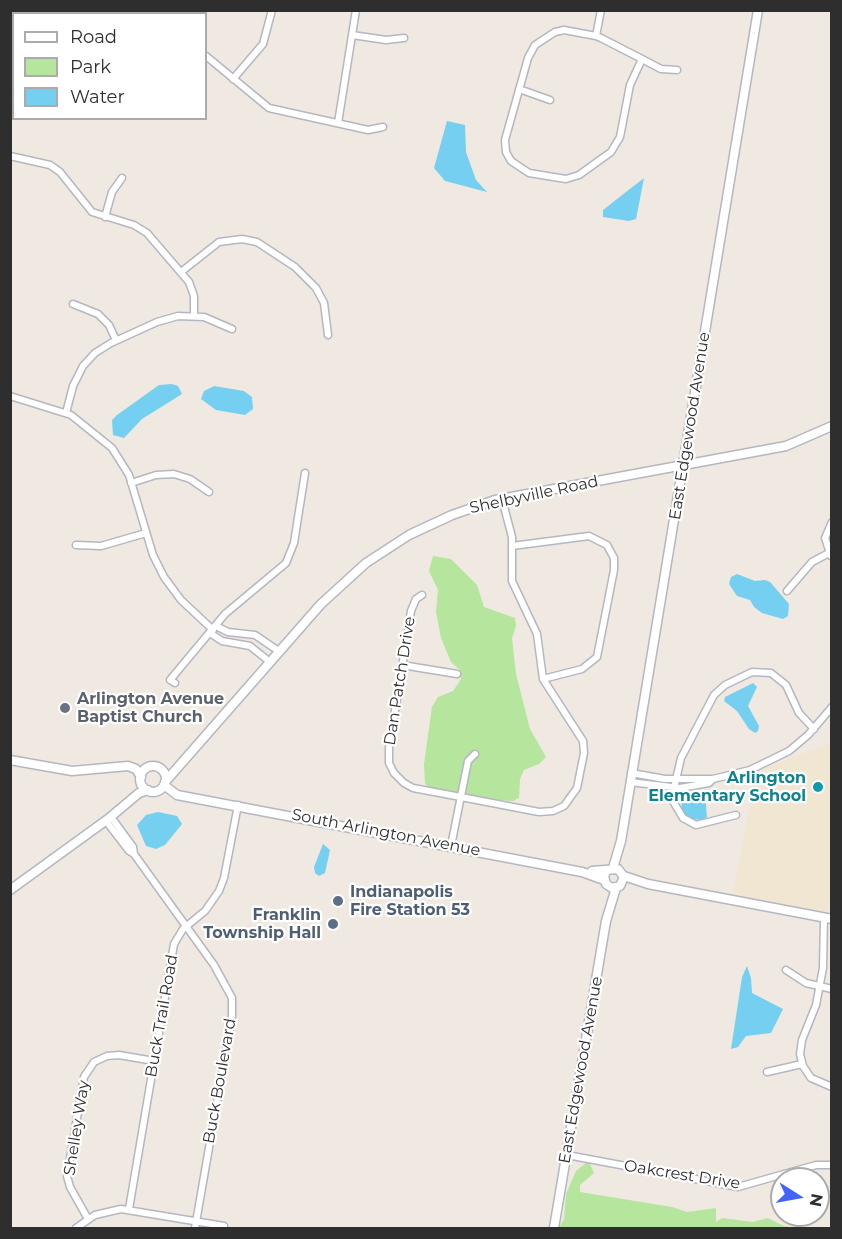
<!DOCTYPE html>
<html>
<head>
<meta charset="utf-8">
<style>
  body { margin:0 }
  #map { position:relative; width:842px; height:1239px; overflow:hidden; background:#efe9e1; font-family:Montserrat,sans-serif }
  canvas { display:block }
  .frame { position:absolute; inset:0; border:12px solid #2e2e2e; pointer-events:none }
  .legend { position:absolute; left:12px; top:12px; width:195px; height:108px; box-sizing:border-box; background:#fff; border:2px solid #ababab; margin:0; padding:8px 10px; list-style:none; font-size:18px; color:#2e2e2e }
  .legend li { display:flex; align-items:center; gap:12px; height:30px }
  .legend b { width:30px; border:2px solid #ababab }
  .north { position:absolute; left:770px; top:1167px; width:60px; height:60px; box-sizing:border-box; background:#fff; border:2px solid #ababab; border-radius:50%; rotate:101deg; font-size:16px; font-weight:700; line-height:24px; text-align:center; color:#2e2e2e }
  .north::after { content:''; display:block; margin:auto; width:21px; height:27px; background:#4264fb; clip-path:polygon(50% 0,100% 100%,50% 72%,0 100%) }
</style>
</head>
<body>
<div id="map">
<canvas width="842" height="1239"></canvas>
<div class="frame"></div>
<ul class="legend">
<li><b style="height:8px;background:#fff"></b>Road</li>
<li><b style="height:16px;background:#b6e59e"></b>Park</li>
<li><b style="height:16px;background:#75cff0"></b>Water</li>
</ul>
<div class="north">N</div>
</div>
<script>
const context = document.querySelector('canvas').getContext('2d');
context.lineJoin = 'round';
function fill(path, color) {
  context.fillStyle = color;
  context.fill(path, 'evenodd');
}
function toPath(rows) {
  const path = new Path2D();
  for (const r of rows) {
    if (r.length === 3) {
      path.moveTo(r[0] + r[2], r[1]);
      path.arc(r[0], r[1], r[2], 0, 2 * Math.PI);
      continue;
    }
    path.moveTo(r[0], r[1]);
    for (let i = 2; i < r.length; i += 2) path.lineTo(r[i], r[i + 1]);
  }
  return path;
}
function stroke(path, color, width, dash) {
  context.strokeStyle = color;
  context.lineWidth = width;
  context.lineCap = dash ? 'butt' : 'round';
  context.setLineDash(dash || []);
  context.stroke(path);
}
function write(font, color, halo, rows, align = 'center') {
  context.font = font + ' Montserrat,sans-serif';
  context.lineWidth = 4.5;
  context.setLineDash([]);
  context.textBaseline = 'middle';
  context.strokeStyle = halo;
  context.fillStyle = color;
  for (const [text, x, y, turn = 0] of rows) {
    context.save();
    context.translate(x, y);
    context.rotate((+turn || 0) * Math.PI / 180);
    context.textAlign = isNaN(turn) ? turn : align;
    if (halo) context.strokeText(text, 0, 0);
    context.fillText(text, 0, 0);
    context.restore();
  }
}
fill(toPath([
  [831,743,831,919,732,900,756,771]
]), '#f0e6d1');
fill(toPath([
  [433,556,451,559,477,585,484,607,515,618,516,626,512,638,516,674,530,729,546,757,539,764,524,770,520,779,519,798,513,801,461,797,430,791,425,783,424,764,432,707,438,697,453,691,461,679,460,670,451,662,441,638,436,612,438,590,429,571],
  [586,1163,590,1164,594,1173,580,1185,580,1192,672,1207,687,1212,716,1208,716,1222,722,1218,753,1222,768,1218,784,1226,798,1228,559,1228,564,1219,566,1194,576,1171]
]), '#b6e59e');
fill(toPath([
  [447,121,465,125,466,152,476,180,487,192,445,181,434,168],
  [644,178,636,219,629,221,603,217,603,210],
  [172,384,178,386,182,394,142,419,124,438,113,435,112,420,117,415,159,385],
  [214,386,244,391,252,397,253,409,245,415,216,410,201,399,204,391],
  [737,574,755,581,765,580,770,582,789,604,788,616,783,619,762,613,754,607,750,600,737,596,729,584,731,577],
  [753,683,757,687,748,706,759,726,758,731,755,733,749,729,737,711,724,701,725,697],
  [701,792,705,794,707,817,703,820,691,819,682,812,681,798],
  [158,812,177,816,182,824,165,845,156,849,146,846,137,825,146,815],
  [323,844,330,850,325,873,319,876,315,873,314,867],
  [747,966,751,978,752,993,783,1009,771,1033,746,1036,738,1047,731,1049,742,977]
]), '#75cff0');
const minor = toPath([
  [137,10,151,14],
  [89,14,91,10],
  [187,14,188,10],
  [352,35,386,40,404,38],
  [596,36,601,10],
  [206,56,269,108,368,130,383,127],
  [642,59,630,85,620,137,611,152,579,175,566,179,529,173,511,161,506,152,505,140,528,58,535,45,555,32,564,30,596,36,601,38,642,59,661,69,677,70],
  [10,63,14,63],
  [233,79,263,44,272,10],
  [519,89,550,100],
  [338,123,356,10],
  [10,156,50,165,60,172,92,212,134,225,147,233,189,282,194,296,194,315],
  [105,217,112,192,122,178],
  [181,272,219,242,242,239,257,242,295,267,316,288,324,303,328,335],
  [73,304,98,314,109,325,116,340],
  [10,396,71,415,112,448,129,475,153,555,164,577,181,600,213,630],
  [66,413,73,386,83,366,95,353,111,343,157,322,178,316,204,317,232,329],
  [131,483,156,475,174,474,190,479,209,492],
  [76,545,101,546,146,533],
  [512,546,589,536,607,545,614,558,614,570,597,657,582,669,543,679],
  [831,556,825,538,832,522],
  [787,591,812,562,829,553],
  [422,595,416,599,411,611,389,748,389,763,394,773,404,783,413,788,461,797,539,812,553,811,564,806,577,788,584,753,583,741,543,679,537,634,512,581,512,537,502,499],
  [216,626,228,632,255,635,280,652],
  [210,633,222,641,250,646,270,662],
  [402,665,457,674],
  [175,683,170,680,225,614,286,563,294,543,305,473],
  [631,773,665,779,713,779,750,770,789,751,808,735,832,707],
  [630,782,680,788,709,783,713,779],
  [736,815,696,825,683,818,674,803,675,784,681,758,714,695,725,685,752,672,771,673,786,685,799,713,814,729],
  [106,821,129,851,134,854,133,847,111,817],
  [451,846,468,761,475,754],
  [134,854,214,965,232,998,232,1016,195,1228],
  [824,917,823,968,816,1005,802,1040,800,1054,803,1066,811,1078,832,1087],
  [786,970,806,983,832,989],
  [767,1072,802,1064],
  [567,1155,738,1187,816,1165,832,1165],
  [129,1209,174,944,183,929,205,911,219,891,224,878,238,805],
  [88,1219,70,1187,67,1176,84,1077,94,1062,107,1056,119,1055,154,1061],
  [76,1228,95,1215,121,1209,224,1226]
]);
const secondary = toPath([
  [10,760,72,771,128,766,136,769,141,777],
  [153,779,13],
  [165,782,321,604,366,563,409,535,452,515,495,500,786,446,832,426],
  [164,785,177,795,582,872,604,880],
  [613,868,621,841,758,10],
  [592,871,618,869,624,877,620,886,612,888,606,884,604,876,607,870],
  [624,876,648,884,832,919],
  [10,890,108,819,139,793,148,790],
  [554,1228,606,921,616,888]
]);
stroke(minor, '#b4b7c1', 9);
stroke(secondary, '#b4b7c1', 11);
stroke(minor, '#fff', 6);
stroke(secondary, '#fff', 8);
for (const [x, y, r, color] of [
  [65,708,6,"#6b7280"],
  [818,787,6,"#0f9aa8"],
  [338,901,6,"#5c6f8a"],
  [333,924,6,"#5c6f8a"]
]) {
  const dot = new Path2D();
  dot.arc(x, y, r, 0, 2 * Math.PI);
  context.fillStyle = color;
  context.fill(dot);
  stroke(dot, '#fff', 2);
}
write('16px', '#2e2e2e', '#fff', [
  ["East Edgewood Avenue",690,426,-81],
  ["Shelbyville Road",534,495,-12],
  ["Dan Patch Drive",400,681,-81],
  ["South Arlington Avenue",386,833,11],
  ["Buck Trail Road",162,1016,-80],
  ["East Edgewood Avenue",581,1070,-80],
  ["Buck Boulevard",220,1081,-80],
  ["Shelley Way",77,1128,-81],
  ["Oakcrest Drive",682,1175,9]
]);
write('bold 16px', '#5b616d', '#fff', [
  ["Arlington Avenue",77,699],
  ["Baptist Church",77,717]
], 'left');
write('bold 16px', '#0d838f', '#fff', [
  ["Arlington",806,778],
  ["Elementary School",806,796]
], 'right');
write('bold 16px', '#4e5e75', '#fff', [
  ["Indianapolis",350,892],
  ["Fire Station 53",350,910],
  ["Franklin",321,915,"right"],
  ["Township Hall",321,933,"right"]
], 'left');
</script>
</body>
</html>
